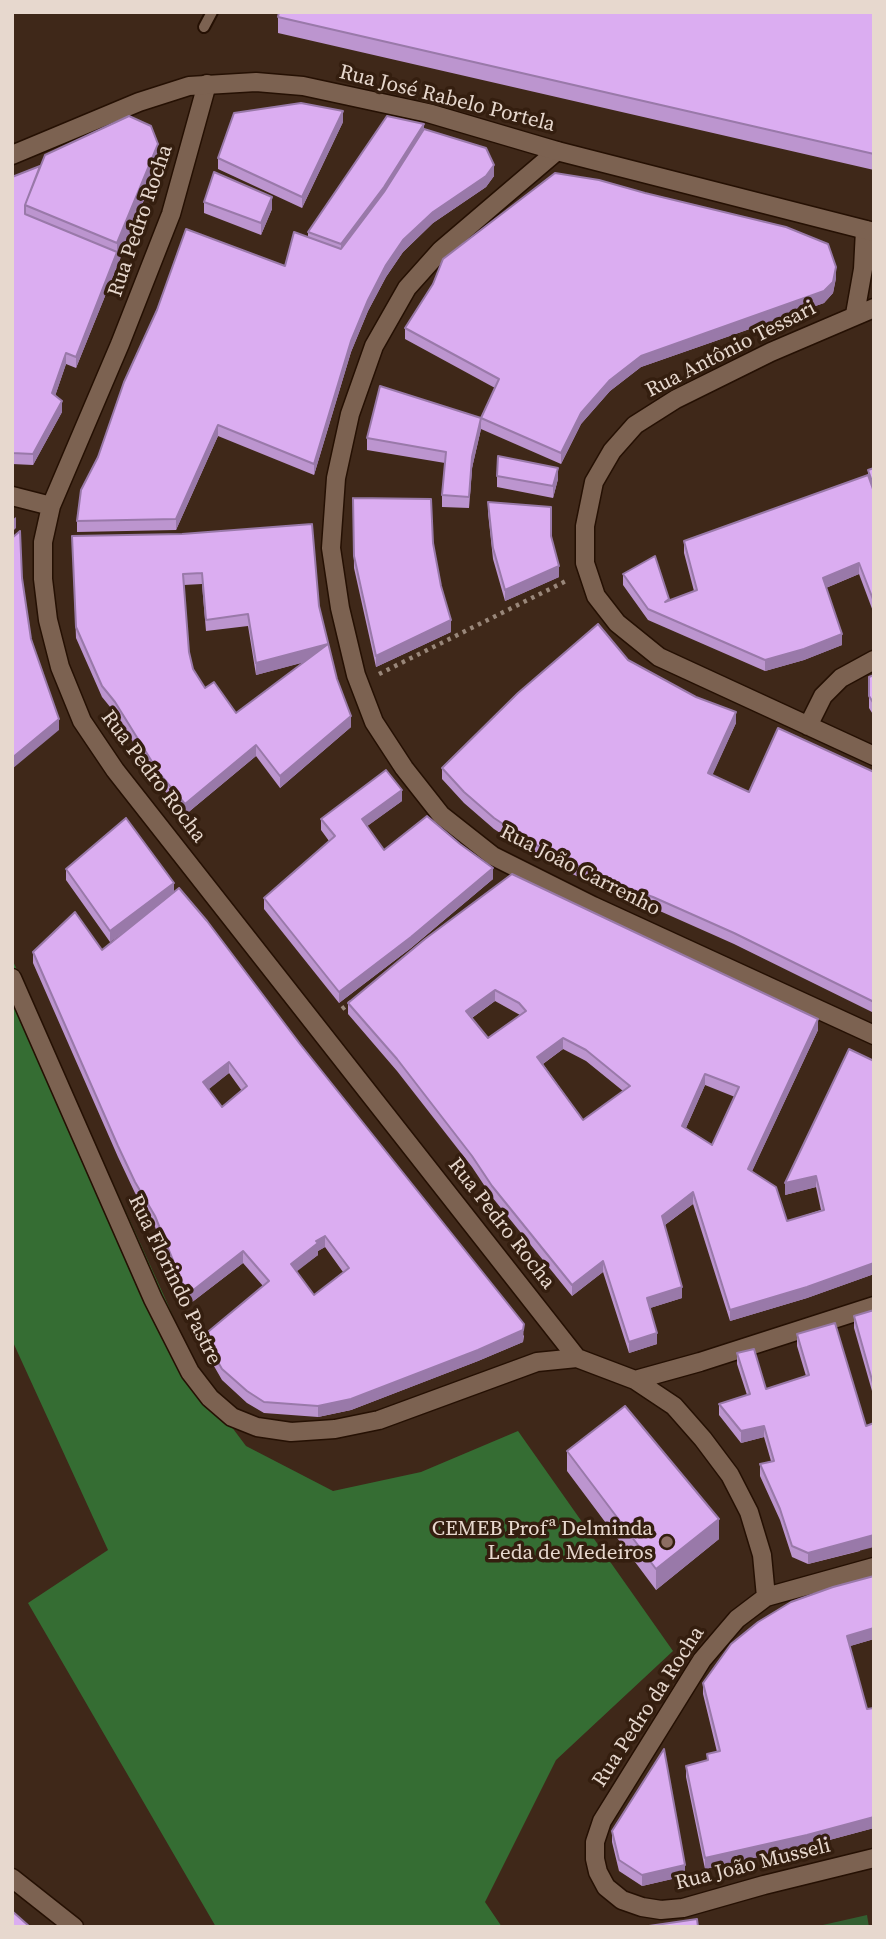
<!DOCTYPE html>
<html>
<head>
<meta charset="utf-8">
<style>
  body { margin:0 }
  #map { position:relative; width:886px; height:1939px; overflow:hidden; background:#3f2819; font-family:"Source Serif 4",serif }
  canvas { display:block }
  .frame { position:absolute; inset:0; border:14px solid #e7d8ce; pointer-events:none }
</style>
</head>
<body>
<div id="map">
<canvas width="886" height="1939"></canvas>
<div class="frame"></div>
</div>
<script>
const context = document.querySelector('canvas').getContext('2d');
context.lineJoin = 'round';
function fill(path, color) {
  context.fillStyle = color;
  context.fill(path, 'evenodd');
}
function toPath(rows) {
  const path = new Path2D();
  for (const r of rows) {
    path.moveTo(r[0], r[1]);
    for (let i = 2; i < r.length; i += 2) path.lineTo(r[i], r[i + 1]);
  }
  return path;
}
function stroke(path, color, width, dash) {
  context.strokeStyle = color;
  context.lineWidth = width;
  context.lineCap = dash ? 'butt' : 'round';
  context.setLineDash(dash || []);
  context.stroke(path);
}
function write(font, color, halo, rows, align = 'center') {
  context.font = font + ' "Source Serif 4",serif';
  context.lineWidth = 7;
  context.setLineDash([]);
  context.textBaseline = 'middle';
  context.strokeStyle = halo;
  context.fillStyle = color;
  for (const [text, x, y, turn = 0] of rows) {
    context.save();
    context.translate(x, y);
    context.rotate((+turn || 0) * Math.PI / 180);
    context.textAlign = isNaN(turn) ? turn : align;
    if (halo) context.strokeText(text, 0, 0);
    context.fillText(text, 0, 0);
    context.restore();
  }
}
fill(toPath([
  [867,1915,869,1927,814,1927]
]), '#335f31');
fill(toPath([
  [12,959,210,1398,246,1446,333,1491,421,1472,518,1431,673,1651,556,1760,485,1902,502,1927,216,1927,28,1603,108,1550,12,1340]
]), '#356d33');
const lane = toPath([
  [204,27,212,12]
]);
const street = toPath([
  [207,84,171,214,120,344,51,506,43,542,43,579,48,620,60,667,82,721,115,770,577,1358],
  [557,151,441,250,407,288,374,346,350,414,336,478,331,548,340,608,356,675,374,722,404,768,441,815,493,856,593,906,874,1035],
  [874,308,771,352,676,399,635,425,612,451,594,482,585,526,585,563,596,596,617,623,659,657,874,756],
  [855,314,863,269,865,230],
  [12,496,51,506],
  [808,726,823,696,841,678,874,660],
  [12,978,153,1299,190,1372,210,1398,232,1417,257,1427,291,1432,335,1429,379,1420,537,1362,577,1358,635,1380,674,1406,703,1439,730,1475,749,1512,762,1555,766,1597],
  [635,1380,700,1362,874,1306],
  [874,1567,766,1597,737,1619,702,1660,602,1821,595,1842,595,1859,598,1872,606,1887,622,1900,642,1907,661,1910,683,1908,764,1885,874,1858],
  [12,1878,74,1927]
]);
const secondary = toPath([
  [12,155,139,102,189,86,256,82,303,86,428,113,557,151,874,232]
]);
stroke(lane, '#251003', 14);
stroke(street, '#251003', 21);
stroke(secondary, '#251003', 21);
stroke(toPath([
  [379,674,568,580],
  [342,1009,351,1002]
]), '#99877a', 4.5, [3.5, 5]);
stroke(lane, '#7c6251', 10);
stroke(street, '#7c6251', 18);
stroke(secondary, '#7c6251', 18);
fill(toPath([
  [874,12,874,170,278,33,278,17],
  [343,122,302,208,218,169,218,158],
  [424,129,494,176,486,187,433,223,403,252,386,277,368,311,351,352,314,475,218,436,176,530,77,532,77,521,308,237,308,232],
  [158,165,76,368,66,364,55,396,62,412,33,465,12,464,12,177],
  [204,202,272,209,261,235,204,213],
  [836,278,833,293,824,303,641,367,610,391,581,424,561,464,481,429,472,468,469,508,442,507,442,495,445,463,367,450,367,438,481,418,495,388,405,339,405,328],
  [874,468,874,614,859,574,826,588,842,645,804,660,765,671,648,620,623,585,623,574,669,601,694,591,684,553,684,541,868,475,868,470],
  [497,476,558,479,553,498,497,487],
  [353,498,441,586,451,632,376,667,354,568],
  [488,502,551,536,559,577,505,601,493,559,488,513],
  [72,536,319,606,337,679,351,727,280,788,256,756,185,815,159,784,115,713,102,697,76,638],
  [202,584,206,631,248,626,256,675,304,662,236,713,205,688,193,669,189,652,184,585],
  [628,660,736,723,712,775,749,792,874,772,874,1013,734,944,653,908,613,894,532,854,494,829,464,803,442,779,442,768],
  [874,675,874,716,869,708,869,677],
  [402,801,367,826,384,850,493,879,411,948,339,1003,264,909,264,898,329,841,321,830,321,819],
  [66,869,174,892,300,1044,524,1336,523,1342,478,1361,351,1410,318,1417,264,1413,247,1403,222,1380,203,1347,203,1336,263,1286,243,1263,187,1306,155,1227,135,1193,118,1157,33,963,33,952,102,950,124,932,110,942,66,880],
  [229,1073,242,1091,222,1107,208,1089],
  [325,1247,343,1272,314,1295,296,1271,318,1255,318,1251],
  [425,939,818,1030,752,1171,787,1221,821,1210,816,1187,785,1195,874,1061,874,1274,807,1298,730,1321,693,1204,665,1225,682,1298,650,1308,657,1344,629,1353,603,1272,572,1296,492,1197,472,1167,397,1071,348,1014,348,1003],
  [495,1001,520,1015,488,1038,472,1018],
  [563,1049,586,1061,623,1091,583,1120,543,1064],
  [705,1085,735,1097,712,1145,686,1128],
  [874,1310,874,1398,854,1328,854,1316],
  [835,1323,860,1551,808,1564,792,1557,780,1520,760,1476,760,1464,771,1461,764,1437,741,1443,719,1415,719,1404,747,1395,737,1364,737,1353,766,1389,806,1376,797,1346,797,1334],
  [567,1451,719,1539,656,1590,567,1471],
  [874,1576,874,1639,850,1646,867,1709,874,1708,874,1828,807,1846,705,1869,686,1777,686,1766,707,1760,707,1754,717,1752,703,1694,703,1683],
  [612,1831,685,1876,642,1886,619,1871,612,1842]
]), '#bc95cf');
fill(toPath([
  [343,111,343,122,302,208,302,197],
  [424,124,424,140,341,261,341,244],
  [158,144,158,165,76,368,76,357,117,252,117,243],
  [494,165,494,176,486,187,433,223,403,252,386,277,368,311,351,352,314,475,314,464,351,341,368,300,386,265,403,240,433,212],
  [272,197,272,209,261,235,261,223],
  [836,267,836,278,833,293,824,303,641,367,610,391,581,424,561,464,561,453,581,413,610,380,641,356],
  [66,353,66,364,52,405,52,393],
  [62,401,62,412,33,465,33,454],
  [481,418,481,429,472,468,469,508,472,457],
  [218,425,218,436,176,530,176,519],
  [558,468,558,479,553,498,553,486],
  [16,517,16,528,12,532,12,520],
  [859,563,859,574,823,589,823,578],
  [559,566,559,577,505,601,505,590],
  [451,620,451,632,376,667,376,656],
  [842,634,842,645,804,660,765,671,765,660],
  [328,644,328,656,256,675,256,663],
  [736,712,736,723,708,785,708,773],
  [351,716,351,727,280,788,280,776],
  [59,719,59,730,12,769,12,758],
  [256,745,256,756,185,815,185,804],
  [402,790,402,801,362,830,362,819],
  [493,868,493,879,411,948,339,1003,339,992],
  [174,883,174,894,110,942,110,931],
  [495,990,495,1001,466,1022,466,1011],
  [818,1019,818,1030,748,1180,748,1169],
  [563,1038,563,1049,537,1068,537,1057],
  [229,1062,229,1073,203,1094,203,1082],
  [705,1074,705,1085,682,1137,682,1126],
  [816,1176,816,1187,785,1195,785,1183],
  [693,1192,693,1204,662,1227,662,1216],
  [325,1236,325,1247,318,1251,318,1255,291,1276,291,1264,316,1241],
  [243,1251,243,1263,187,1306,187,1295],
  [603,1261,603,1272,572,1296,572,1285],
  [874,1263,874,1274,807,1298,730,1321,730,1310],
  [682,1287,682,1298,647,1309,647,1298],
  [524,1324,523,1342,478,1361,351,1410,318,1417,318,1406],
  [657,1333,657,1344,629,1353,629,1342],
  [764,1426,764,1437,741,1443,741,1431],
  [719,1519,719,1539,656,1590,656,1569],
  [874,1535,874,1547,808,1564,808,1553],
  [874,1628,874,1639,847,1647,847,1636],
  [874,1817,874,1828,807,1846,705,1869,705,1858],
  [685,1865,685,1876,642,1886,642,1875]
]), '#9979a9');
const building = toPath([
  [279,12,874,12,874,154,278,17,279,12],
  [301,103,343,111,302,197,218,158,234,113,301,103],
  [129,116,151,126,158,144,117,243,25,205,45,155,129,116],
  [387,116,424,124,384,187,341,244,308,232,387,116],
  [424,129,486,148,494,165,486,176,433,212,403,240,386,265,368,300,351,341,314,464,218,425,176,519,77,521,81,490,98,457,124,382,157,310,186,229,285,266,294,232,341,249,384,192,424,129],
  [40,166,25,205,25,214,117,252,76,357,66,353,52,393,62,401,33,454,12,453,12,177,40,166],
  [214,172,272,197,261,223,204,202,214,172],
  [555,173,599,180,645,193,786,227,828,244,836,267,833,282,824,291,641,356,610,380,581,413,561,453,481,418,472,457,469,497,442,495,446,452,367,438,380,386,481,418,499,379,405,328,433,284,443,259,555,173],
  [498,456,558,468,553,486,497,476,498,456],
  [874,468,874,487,868,470,874,468],
  [868,475,874,492,874,602,859,563,823,578,842,634,804,649,765,660,648,609,623,574,655,556,669,599,665,602,697,590,684,541,868,475],
  [353,498,431,499,433,543,441,586,451,620,376,656,354,556,353,498],
  [488,502,551,507,551,536,559,566,505,590,493,548,488,502],
  [312,524,319,606,337,679,351,716,280,776,256,745,185,804,159,773,115,702,102,686,76,627,72,536,182,534,312,524],
  [202,573,206,620,248,614,256,663,328,644,236,713,214,682,205,688,193,669,189,652,183,574,202,573],
  [20,531,22,578,31,639,59,719,12,758,12,538,20,531],
  [598,624,628,660,696,697,736,712,708,773,749,792,778,728,874,772,874,1002,734,933,653,897,613,883,532,843,494,818,464,792,442,768,518,693,598,624],
  [874,675,874,704,869,696,869,677,874,675],
  [386,770,402,790,362,819,384,850,427,816,460,844,493,868,411,937,339,992,264,898,335,836,321,819,386,770],
  [126,818,174,883,110,931,66,869,126,818],
  [512,874,818,1019,748,1169,776,1187,787,1221,824,1210,816,1176,785,1183,849,1049,874,1061,874,1263,807,1287,730,1310,693,1192,662,1216,682,1287,647,1298,657,1333,629,1342,603,1261,572,1285,492,1186,472,1156,397,1059,348,1003,425,939,512,874],
  [495,990,519,1003,526,1011,488,1038,466,1011,495,990],
  [563,1038,586,1050,630,1086,583,1120,537,1057,563,1038],
  [705,1074,739,1087,712,1145,682,1126,705,1074],
  [179,888,207,921,300,1044,524,1324,523,1330,478,1350,351,1399,318,1406,264,1402,247,1391,222,1369,203,1336,269,1281,243,1251,187,1295,155,1216,135,1182,118,1146,33,952,75,912,102,950,179,888],
  [229,1062,247,1086,222,1107,203,1082,229,1062],
  [325,1236,349,1268,314,1295,291,1264,318,1243,316,1241,325,1236],
  [874,1310,874,1387,854,1316,874,1310],
  [835,1323,866,1426,874,1423,874,1535,808,1553,792,1546,780,1509,760,1464,774,1461,764,1426,741,1431,719,1404,750,1394,737,1353,754,1349,766,1389,809,1375,797,1334,835,1323],
  [625,1406,719,1519,656,1569,567,1451,625,1406],
  [874,1576,874,1628,847,1636,867,1709,874,1708,874,1817,807,1835,705,1858,686,1766,708,1760,707,1754,720,1751,703,1683,731,1644,758,1622,791,1602,833,1587,874,1576],
  [664,1749,685,1865,642,1875,619,1860,612,1831,664,1749],
  [12,1911,30,1927,12,1927,12,1911],
  [697,1919,698,1927,642,1927,697,1919]
]);
fill(building, '#dbadf1');
stroke(building, '#9979a9', 2);
for (const [x, y, r, color] of [
  [667,1542,7,"#8d6e63"]
]) {
  const dot = new Path2D();
  dot.arc(x, y, r, 0, 2 * Math.PI);
  context.fillStyle = color;
  context.fill(dot);
  stroke(dot, '#341e0f', 2.5);
}
write('21px', '#e7d8ce', '#341e0f', [
  ["Rua José Rabelo Portela",447,99,14],
  ["Rua Pedro Rocha",141,221,-71],
  ["Rua Antônio Tessari",731,350,-27],
  ["Rua Pedro Rocha",153,777,53],
  ["Rua João Carrenho",580,871,27],
  ["Rua Pedro Rocha",501,1224,52],
  ["Rua Florindo Pastre",174,1280,64],
  ["Rua Pedro da Rocha",649,1707,-57],
  ["Rua João Musseli",753,1865,-14]
]);
write('21px', '#e7d8ce', '#341e0f', [
  ["CEMEB Profª Delminda",653,1530],
  ["Leda de Medeiros",653,1554]
], 'right');
</script>
</body>
</html>
